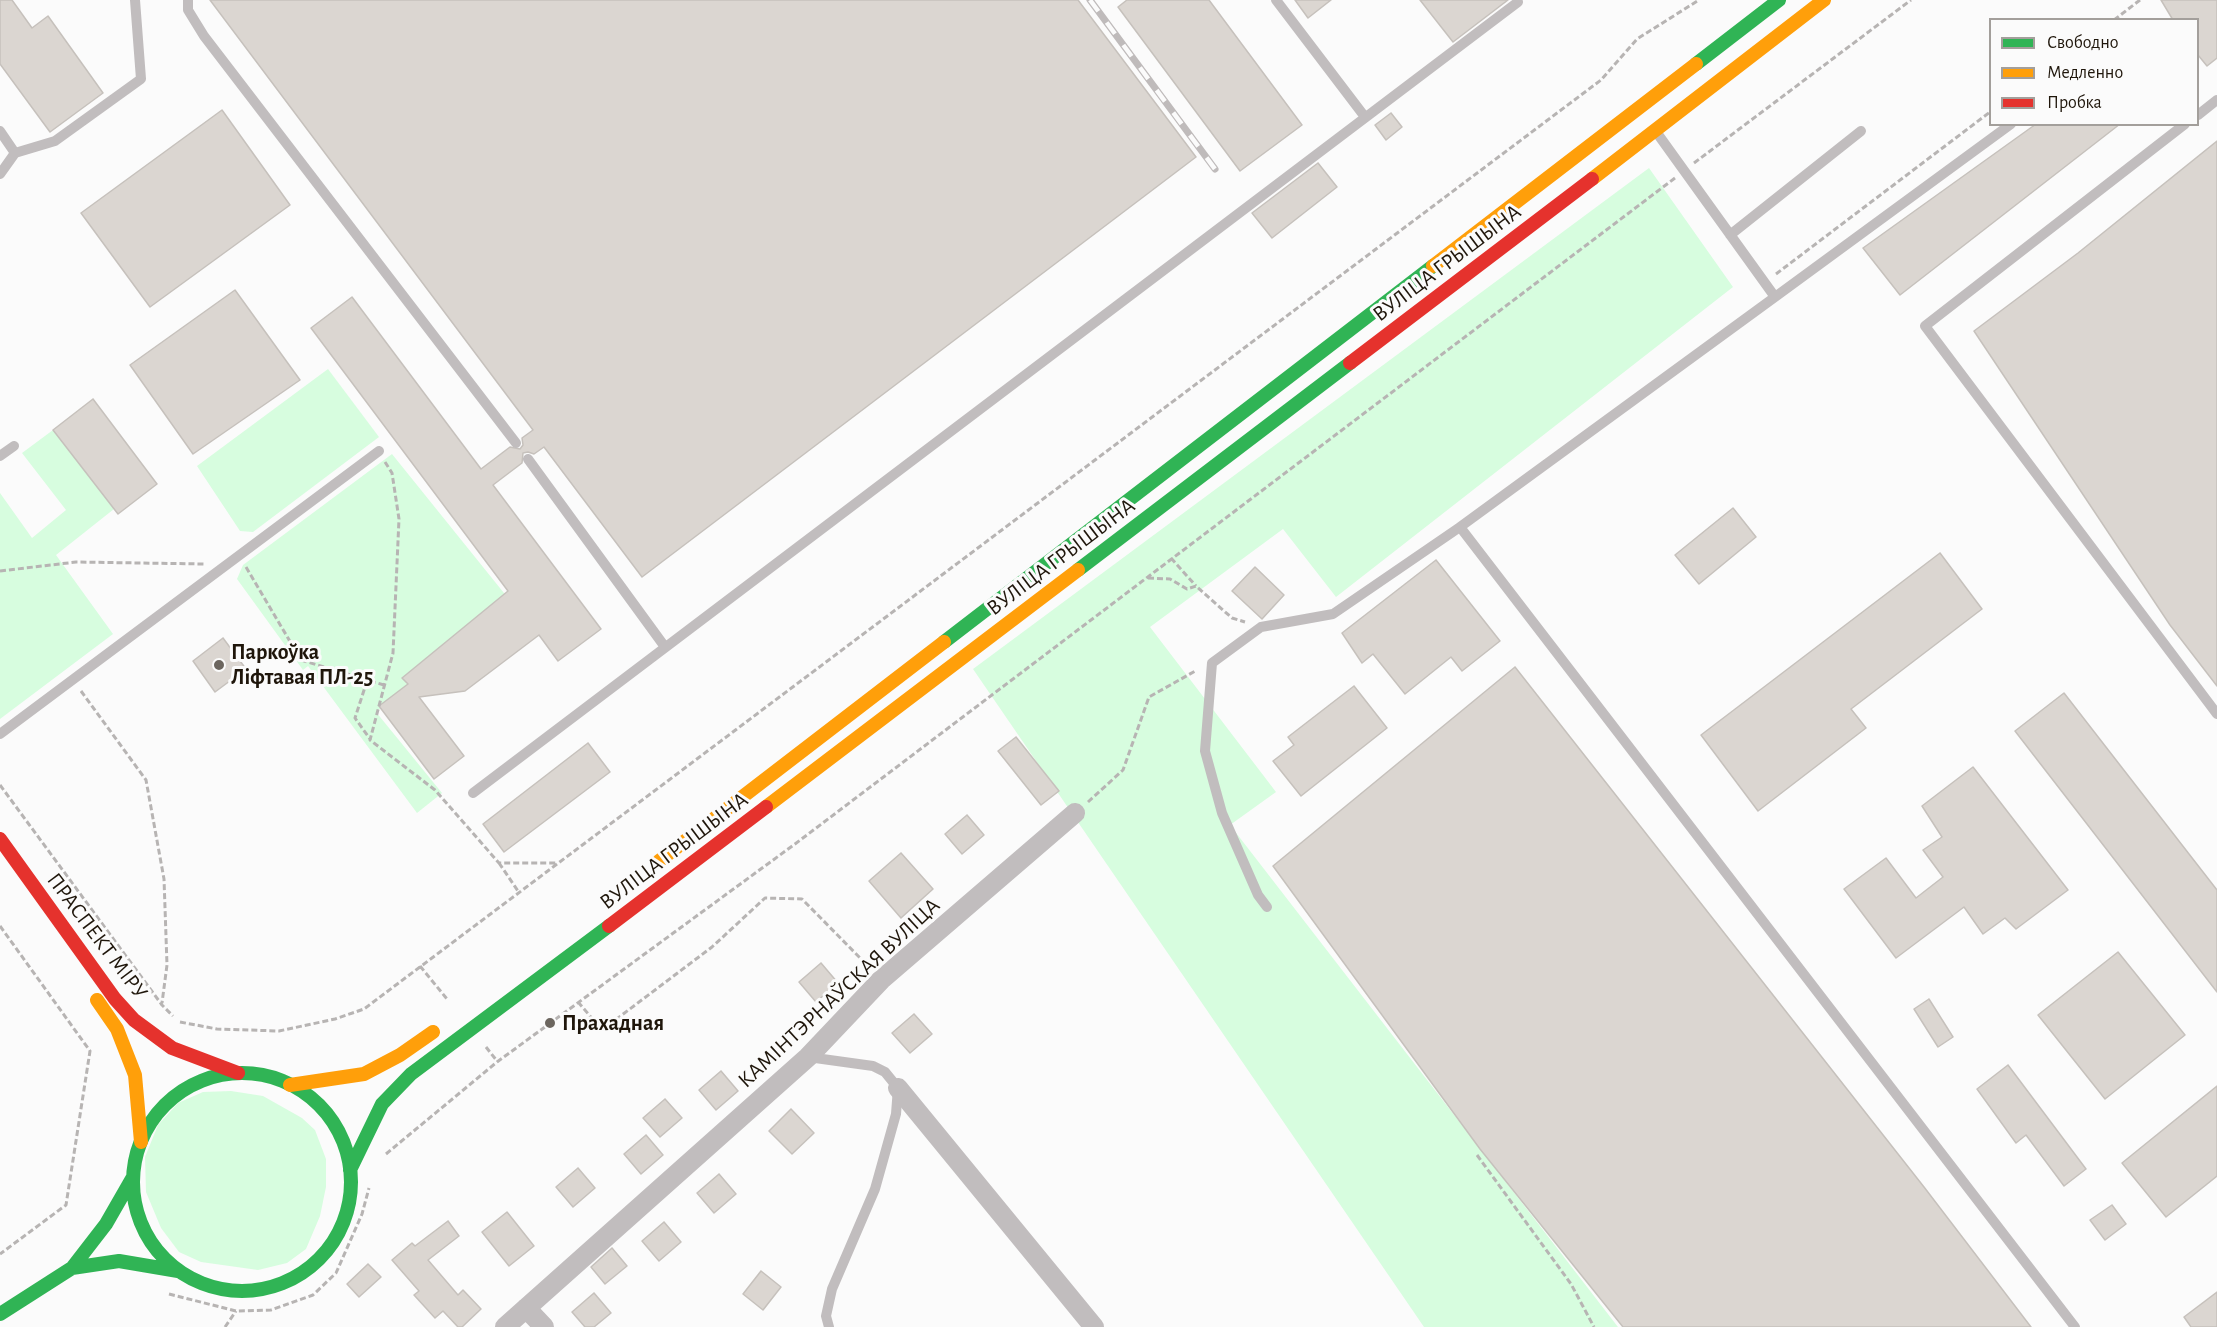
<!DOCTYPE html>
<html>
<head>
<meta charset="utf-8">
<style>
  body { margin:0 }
  #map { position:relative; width:2217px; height:1327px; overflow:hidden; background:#fbfbfb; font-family:"Alegreya Sans",sans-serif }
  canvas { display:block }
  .legend { position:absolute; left:1989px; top:18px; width:210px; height:108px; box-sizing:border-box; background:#fbfbfb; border:2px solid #a39f9b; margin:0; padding:8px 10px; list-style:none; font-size:18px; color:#1f160b }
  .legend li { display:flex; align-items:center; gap:12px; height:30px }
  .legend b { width:30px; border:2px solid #a39f9b }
</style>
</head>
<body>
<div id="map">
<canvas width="2217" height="1327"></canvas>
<ul class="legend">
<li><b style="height:8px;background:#30b455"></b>Свободно</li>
<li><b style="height:8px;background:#ff9f0a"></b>Медленно</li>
<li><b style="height:8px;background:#e5322d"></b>Пробка</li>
</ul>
</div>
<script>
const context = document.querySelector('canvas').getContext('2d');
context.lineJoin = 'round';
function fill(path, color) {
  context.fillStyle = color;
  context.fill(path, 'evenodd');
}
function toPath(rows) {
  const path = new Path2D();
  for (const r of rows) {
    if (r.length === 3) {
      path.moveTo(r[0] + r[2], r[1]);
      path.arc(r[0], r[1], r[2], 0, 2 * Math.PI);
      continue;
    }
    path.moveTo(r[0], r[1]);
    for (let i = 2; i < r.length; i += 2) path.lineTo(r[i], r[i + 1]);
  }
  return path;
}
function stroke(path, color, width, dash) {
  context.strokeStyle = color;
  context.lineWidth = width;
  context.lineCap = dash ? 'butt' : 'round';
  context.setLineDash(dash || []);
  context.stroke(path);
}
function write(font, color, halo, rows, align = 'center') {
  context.font = font + ' "Alegreya Sans",sans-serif';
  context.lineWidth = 6;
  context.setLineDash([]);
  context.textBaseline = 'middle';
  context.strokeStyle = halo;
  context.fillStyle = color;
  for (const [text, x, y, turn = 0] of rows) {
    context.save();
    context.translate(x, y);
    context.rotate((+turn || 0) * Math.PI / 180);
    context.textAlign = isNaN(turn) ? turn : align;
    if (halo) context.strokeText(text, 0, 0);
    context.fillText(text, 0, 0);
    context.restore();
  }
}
fill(toPath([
  [1649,168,1733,287,1336,597,1283,529,1150,627,1276,792,1230,825,1618,1327,1424,1327,973,669],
  [328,369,379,437,253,532,240,531,197,466],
  [53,430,114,509,56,555,113,634,0,719,0,493,32,538,66,510,22,453],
  [392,454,512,603,376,712,442,793,417,813,308,666,303,670,237,579,243,565],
  [231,1091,263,1096,302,1118,315,1130,326,1159,326,1187,320,1216,306,1249,287,1263,258,1270,201,1262,179,1252,161,1228,146,1192,145,1157,158,1125,178,1103,203,1092]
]), '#d7fddf');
const building = toPath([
  [0,0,12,0,32,28,48,16,103,93,50,132,0,64,0,0],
  [210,0,1078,0,1196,157,642,577,544,447,534,454,528,452,523,453,522,463,493,485,601,629,558,661,539,635,465,691,419,697,464,756,434,779,379,706,408,684,402,678,508,591,311,328,352,297,481,469,510,447,520,449,523,445,522,438,533,430,210,0],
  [1127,0,1209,0,1302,125,1240,171,1118,7,1127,0],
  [1295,0,1331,0,1308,18,1295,0],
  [1420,0,1508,0,1453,42,1420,0],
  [2161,0,2217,0,2217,58,2207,66,2198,55,2198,20,2173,20,2161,0],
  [222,110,290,205,150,307,81,213,222,110],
  [1391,113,1402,127,1386,140,1375,125,1391,113],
  [2036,124,2120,124,1900,295,1863,248,2036,124],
  [2217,141,2217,686,2170,625,1974,331,2078,253,2217,141],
  [1318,163,1337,187,1272,238,1252,213,1318,163],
  [235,290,300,380,193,454,130,365,235,290],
  [93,399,157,484,118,514,53,430,93,399],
  [1733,508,1756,537,1699,584,1675,555,1733,508],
  [1940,553,1982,609,1851,709,1866,728,1758,811,1701,735,1940,553],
  [1436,560,1500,641,1462,671,1451,657,1405,694,1373,654,1362,663,1342,633,1436,560],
  [1255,567,1284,595,1262,619,1232,591,1255,567],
  [223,638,246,669,215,692,193,661,223,638],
  [1515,667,1924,1187,2031,1327,1623,1327,1480,1149,1273,866,1515,667],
  [1354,686,1387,728,1301,796,1273,761,1294,745,1288,737,1354,686],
  [2064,693,2217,890,2217,992,2015,731,2064,693],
  [1016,737,1059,791,1041,805,998,751,1016,737],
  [588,743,610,772,504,852,483,824,588,743],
  [1973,767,2068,890,2016,929,2005,918,1983,934,1964,907,1896,958,1844,889,1886,858,1916,898,1943,877,1923,850,1942,837,1922,806,1973,767],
  [967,815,984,835,962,854,945,834,967,815],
  [901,853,933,889,901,918,869,881,901,853],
  [2118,952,2185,1035,2105,1099,2038,1015,2118,952],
  [821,963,838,983,816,1002,799,982,821,963],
  [1929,999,1953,1037,1938,1047,1914,1009,1929,999],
  [914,1014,932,1034,910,1053,892,1033,914,1014],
  [2008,1065,2086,1169,2064,1186,2026,1135,2016,1143,1977,1089,2008,1065],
  [721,1071,738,1091,716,1110,699,1090,721,1071],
  [2217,1086,2217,1176,2166,1217,2122,1163,2217,1086],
  [665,1099,682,1118,660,1137,643,1118,665,1099],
  [791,1109,814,1133,792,1154,769,1131,791,1109],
  [646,1135,663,1155,641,1174,624,1154,646,1135],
  [578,1168,595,1188,573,1207,556,1187,578,1168],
  [719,1174,736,1194,714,1213,697,1193,719,1174],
  [2112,1205,2126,1224,2105,1240,2090,1220,2112,1205],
  [507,1212,534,1246,509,1266,482,1232,507,1212],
  [448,1221,459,1236,428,1260,458,1295,463,1290,481,1309,462,1327,458,1327,443,1311,435,1318,414,1295,419,1291,392,1260,412,1243,415,1246,448,1221],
  [664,1222,681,1242,659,1261,642,1241,664,1222],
  [612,1248,627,1266,605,1284,591,1267,612,1248],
  [368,1264,381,1277,359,1297,347,1284,368,1264],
  [761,1271,781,1287,763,1310,743,1294,761,1271],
  [2217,1292,2217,1327,2191,1327,2184,1317,2217,1292],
  [594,1293,611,1313,594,1327,585,1327,572,1312,594,1293]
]);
fill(building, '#dbd6d1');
stroke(building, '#c6c1bc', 1.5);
stroke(toPath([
  [2114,20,2140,0],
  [1694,163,1911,0],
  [1776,274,1990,112],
  [385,462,392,473,399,519,393,653,370,740,435,790,499,863,556,863],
  [1171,558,1196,586],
  [246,567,301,660,384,685],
  [0,571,76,562,205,564],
  [1148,578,1170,579,1187,589,1196,586,1232,618,1245,622],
  [367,681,355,718,370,739],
  [81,691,146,780,164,879,167,965,162,1003],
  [0,785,162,1005,173,1016],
  [1088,802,1123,770,1149,697,1197,670],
  [499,863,518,891],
  [0,926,90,1051,66,1205,0,1254],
  [420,966,447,999],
  [578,1002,602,1030,712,947,765,898,802,899,868,966],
  [180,1022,217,1029,279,1031,335,1019,364,1009,1601,80,1637,39,1699,0],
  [486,1047,497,1061],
  [386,1154,497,1062,795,844,1675,178],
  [1477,1155,1571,1284,1594,1327],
  [169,1294,236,1311,271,1310,313,1295,336,1273,362,1214,369,1188],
  [225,1327,236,1311]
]), '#b7b4b3', 3, [6, 3]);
stroke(toPath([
  [188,0,188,10,204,36,516,443],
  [1276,0,1365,117],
  [2198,115,2217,100],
  [2185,124,1925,326,2217,714],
  [0,131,15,153],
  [0,174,15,153,55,141,141,79,135,0],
  [1730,235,1861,131],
  [1775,297,2011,124],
  [0,456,14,446],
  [528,459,665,647],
  [1460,527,2075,1327],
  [0,734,379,451],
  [473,793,1518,2],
  [1267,907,1258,895,1222,813,1205,751,1212,663,1261,627,1333,614,1460,527,1775,297,1657,133],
  [808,1057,873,1066,885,1072,898,1088,896,1114,875,1189,832,1289,826,1316,829,1327]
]), '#c1bdbe', 10);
stroke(toPath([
  [898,1088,1094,1327],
  [526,1308,544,1327],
  [505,1327,808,1057,881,980,1075,813]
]), '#c1bdbe', 20);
stroke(toPath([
  [1696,64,1779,0],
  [1078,570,1350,363],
  [944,642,1433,266],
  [242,1182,109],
  [350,1170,382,1104,411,1074,609,926],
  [72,1268,119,1261,178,1271],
  [0,1314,72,1268,106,1224,133,1177]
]), '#30b455', 14);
stroke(toPath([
  [1592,179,1824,0],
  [1433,266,1696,64],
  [766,807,1078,570],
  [659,861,944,642],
  [97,1000,117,1029,135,1075,141,1142],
  [290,1085,364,1074,400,1055,433,1032]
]), '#ff9f0a', 14);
stroke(toPath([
  [1350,363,1592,179],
  [0,839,115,999,134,1020,172,1048,238,1073],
  [609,926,766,807]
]), '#e5322d', 14);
const rail = toPath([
  [1090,0,1215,169]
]);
stroke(rail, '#bfbbbb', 7);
stroke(rail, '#fbfbfb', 4.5, [14]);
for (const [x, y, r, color] of [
  [219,665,6,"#6c665f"],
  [550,1023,6,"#6c665f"]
]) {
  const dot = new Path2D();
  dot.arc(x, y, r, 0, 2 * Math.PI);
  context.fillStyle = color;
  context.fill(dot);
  stroke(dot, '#fbfbfb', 2);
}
write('22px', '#1f160b', '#fbfbfb', [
  ["ВУЛІЦА ГРЫШЫНА",1447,263,-37],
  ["ВУЛІЦА ГРЫШЫНА",1061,557,-37],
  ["ВУЛІЦА ГРЫШЫНА",674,851,-37],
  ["ПРАСПЕКТ МІРУ",97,936,53],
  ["КАМІНТЭРНАЎСКАЯ ВУЛІЦА",839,993,-43]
]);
write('bold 22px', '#1f160b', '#fbfbfb', [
  ["Паркоўка",231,652],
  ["Ліфтавая ПЛ-25",231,677],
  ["Прахадная",562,1023]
], 'left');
</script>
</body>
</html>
